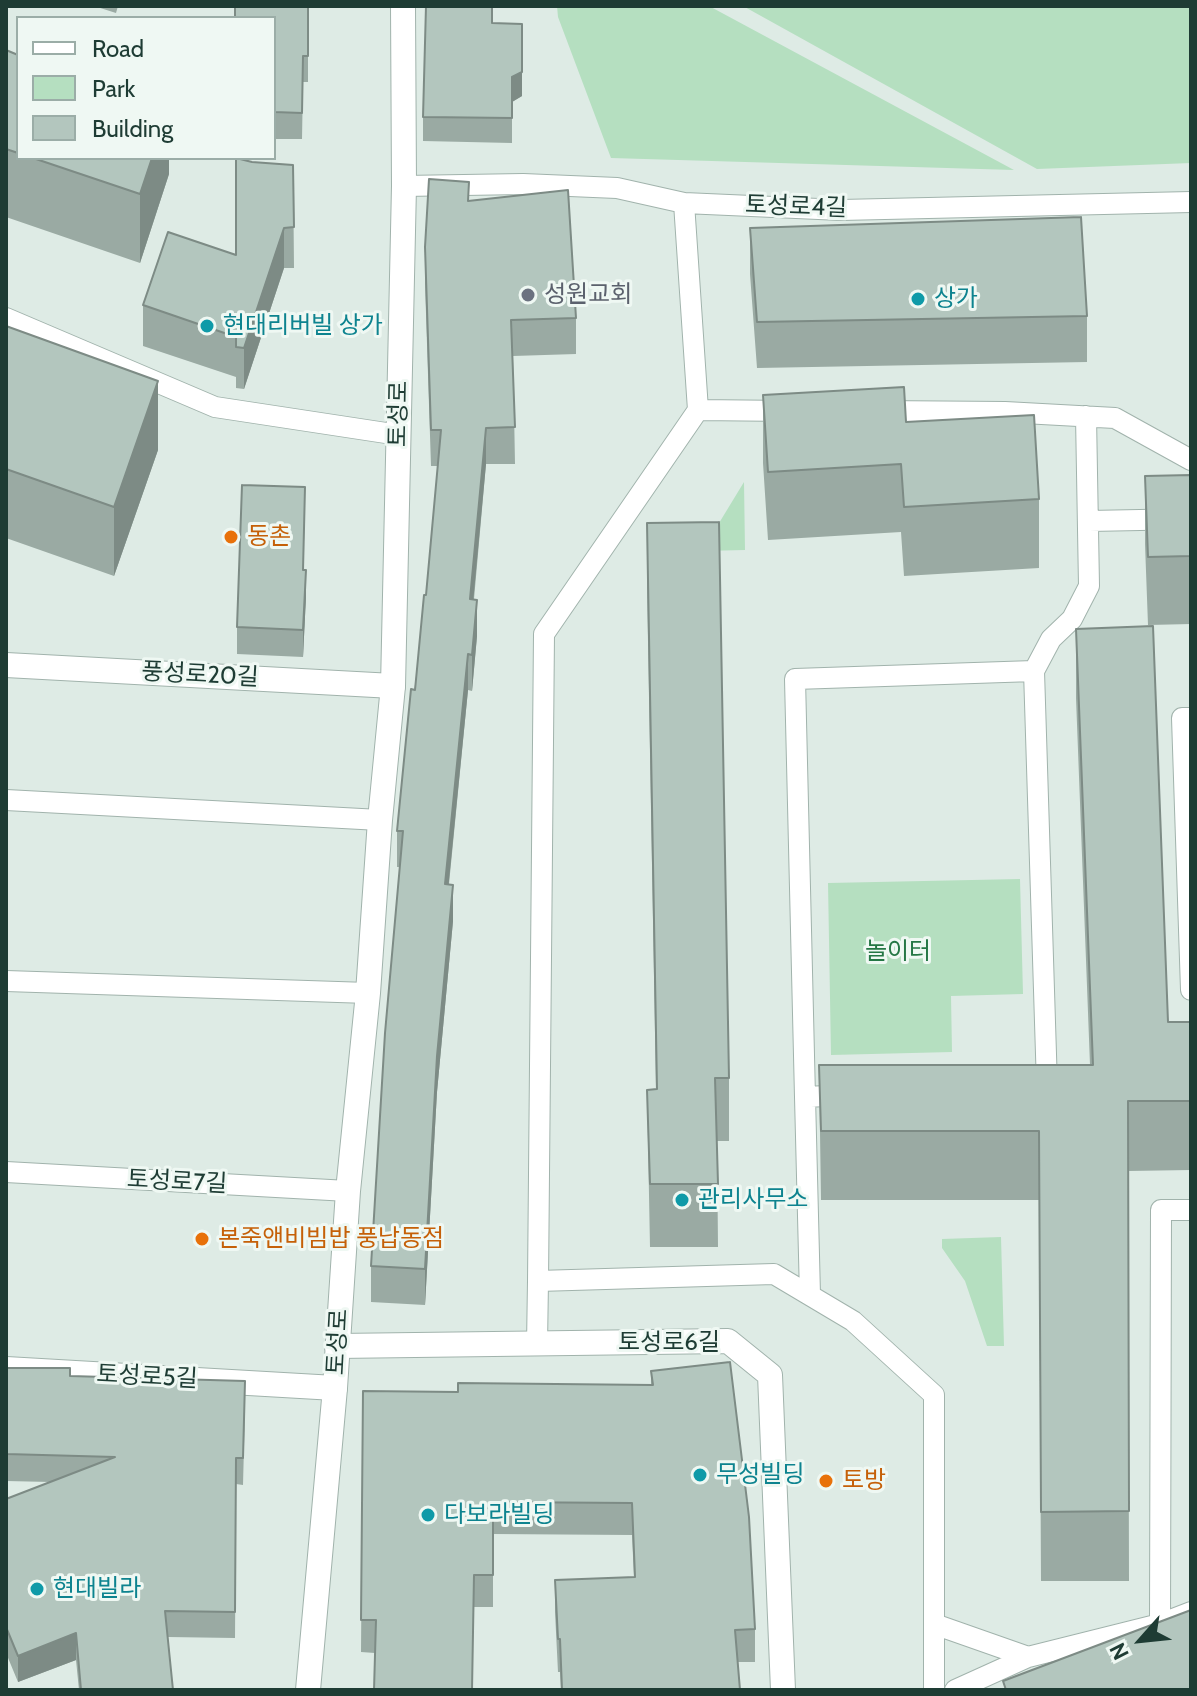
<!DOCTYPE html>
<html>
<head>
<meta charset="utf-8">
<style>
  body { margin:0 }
  #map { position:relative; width:1197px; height:1696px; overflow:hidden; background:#deebe5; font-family:Cabin,sans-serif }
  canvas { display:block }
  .frame { position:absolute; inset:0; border:8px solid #1e3c34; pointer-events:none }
  .legend { position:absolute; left:16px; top:16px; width:260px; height:144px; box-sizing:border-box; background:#eff8f3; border:2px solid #9bada7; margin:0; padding:10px 14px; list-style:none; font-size:24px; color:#1e3c34 }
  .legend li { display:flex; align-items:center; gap:16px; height:40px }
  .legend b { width:40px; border:2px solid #9bada7 }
  .north { position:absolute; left:1101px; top:1600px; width:80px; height:80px; -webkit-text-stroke:6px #eff8f3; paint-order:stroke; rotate:243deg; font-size:22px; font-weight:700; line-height:32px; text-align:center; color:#1e3c34 }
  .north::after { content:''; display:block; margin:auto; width:28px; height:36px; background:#1e3c34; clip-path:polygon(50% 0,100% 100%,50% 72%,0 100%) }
</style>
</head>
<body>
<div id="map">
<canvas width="1197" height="1696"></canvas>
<div class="frame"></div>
<ul class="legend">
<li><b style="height:10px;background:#fff"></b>Road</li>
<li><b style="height:22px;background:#b5dfc0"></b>Park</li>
<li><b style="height:22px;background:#b3c6be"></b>Building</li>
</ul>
<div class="north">N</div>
</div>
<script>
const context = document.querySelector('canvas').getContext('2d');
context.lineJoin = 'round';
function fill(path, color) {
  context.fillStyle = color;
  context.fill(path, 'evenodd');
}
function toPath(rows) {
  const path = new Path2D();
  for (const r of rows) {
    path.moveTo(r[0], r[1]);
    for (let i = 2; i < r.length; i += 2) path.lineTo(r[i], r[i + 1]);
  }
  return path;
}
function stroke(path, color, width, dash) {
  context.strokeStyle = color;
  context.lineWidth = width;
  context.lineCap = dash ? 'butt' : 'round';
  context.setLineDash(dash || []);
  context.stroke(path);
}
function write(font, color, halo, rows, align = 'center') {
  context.font = font + ' Cabin,"Noto Sans KR",sans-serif';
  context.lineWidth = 6;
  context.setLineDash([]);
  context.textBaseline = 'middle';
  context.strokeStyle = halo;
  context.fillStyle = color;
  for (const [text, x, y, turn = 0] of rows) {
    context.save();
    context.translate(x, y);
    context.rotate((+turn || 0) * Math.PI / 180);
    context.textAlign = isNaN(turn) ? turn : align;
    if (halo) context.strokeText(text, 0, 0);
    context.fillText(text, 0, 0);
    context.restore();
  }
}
fill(toPath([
  [557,6,709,6,1014,170,611,158,558,17],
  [743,6,1191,6,1191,163,1037,169],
  [744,482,745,550,702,551],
  [1020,879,1023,994,951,996,952,1052,831,1055,828,883],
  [1001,1237,1004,1346,987,1346,965,1281,942,1248,942,1239]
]), '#b5dfc0');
const service = toPath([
  [404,186,523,184,617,188,684,203,841,210,1191,202],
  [684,203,698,410,790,411],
  [6,318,215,407,399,435],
  [878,411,1005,412,1115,418,1191,460],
  [1089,521,1191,519],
  [1034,671,1047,1086,805,1097,795,679,1034,671],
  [1034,671,1051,639,1072,619,1089,586,1086,416],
  [1191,718,1182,718,1191,990],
  [6,800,380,820],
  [6,981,368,993],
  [805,1097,810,1295],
  [6,1172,348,1191],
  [538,1281,544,634,698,410],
  [537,1345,538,1281,774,1274,853,1321,934,1395,934,1690],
  [934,1624,1028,1657,1160,1624,1191,1612],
  [1160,1624,1161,1210,1191,1210],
  [955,1690,1028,1657]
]);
const minor = toPath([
  [6,665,393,686],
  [337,1346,728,1341,770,1375,783,1690],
  [6,1369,335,1388]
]);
const tertiary = toPath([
  [308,1690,335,1388,348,1191,368,993,380,820,393,686,404,186,403,6]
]);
stroke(service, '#a1b3ac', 22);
stroke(minor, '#a1b3ac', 26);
stroke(tertiary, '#a1b3ac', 26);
stroke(service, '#fff', 20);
stroke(minor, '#fff', 24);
stroke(tertiary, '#fff', 24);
fill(toPath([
  [94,6,118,6,116,13],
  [308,6,308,82,303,82,302,139,274,139,274,18],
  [493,23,522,24,522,96,512,102,512,143,423,141,423,117],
  [6,50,18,55,18,158,169,158,169,174,140,263,6,217],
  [252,162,293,165,294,268,284,268,244,389,236,388,236,377,143,346,143,305,236,255],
  [469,201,576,318,576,354,513,356,515,464,486,464,474,599,477,636,472,691,468,690,449,884,453,921,437,1092,425,1305,371,1302,371,1266,400,867,397,867,397,831,426,595,438,466,431,466,425,283,425,247],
  [750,228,1087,316,1087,362,757,368,750,274],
  [6,326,158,450,114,576,6,538],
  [763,395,906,422,1039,499,1039,568,904,576,901,532,768,540,763,463],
  [1191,475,1191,624,1148,625,1145,544,1145,476],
  [305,513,303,570,306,596,303,657,237,654,237,627],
  [647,523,729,1078,729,1141,717,1141,718,1247,650,1247,647,1090,656,1089,647,586],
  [1076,629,1168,1022,1191,1022,1191,1170,1128,1171,1129,1581,1041,1581,1039,1200,821,1200,819,1065,1090,1065,1076,698],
  [6,1368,70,1376,245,1408,243,1485,236,1484,235,1638,168,1637,173,1690,79,1690,76,1660,18,1682,6,1653,6,1499,51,1482,6,1481],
  [651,1371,755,1629,755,1662,738,1662,740,1690,561,1690,560,1672,558,1672,555,1612,555,1580,634,1577,632,1535,493,1534,493,1607,474,1607,375,1653,361,1652,363,1391,458,1392,651,1385]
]), '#9aaaa3');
fill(toPath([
  [522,72,522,96,512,102,512,143,512,77],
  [152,158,169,158,169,174,140,263,140,194],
  [284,228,284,268,244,389,244,348],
  [158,381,158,450,114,576,114,507],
  [486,428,486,464,470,635,470,599],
  [306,570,306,596,303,657,303,630],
  [477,600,477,636,472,691,472,655],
  [468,654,468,690,445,920,445,884],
  [453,885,453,921,437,1092,425,1305,425,1269,437,1056],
  [76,1633,76,1660,18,1682,18,1656]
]), '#7d8b85');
const building = toPath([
  [235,6,308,6,308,56,303,56,302,113,274,112,274,18,235,18,235,6],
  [426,6,492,6,492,23,522,24,522,72,512,77,512,118,423,117,426,6],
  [6,50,18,55,18,153,6,149,6,50],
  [33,158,152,158,140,194,33,158],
  [236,158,252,162,293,165,294,227,284,228,244,348,236,347,236,337,143,305,168,232,236,255,236,158],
  [429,179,469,182,468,201,568,190,576,318,511,320,515,427,486,428,470,599,477,600,472,655,468,654,445,884,453,885,437,1056,425,1269,371,1266,385,1033,403,831,397,831,411,689,415,690,424,595,426,595,441,430,431,430,425,247,429,179],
  [1081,217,1087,316,757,322,750,228,1081,217],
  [6,326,158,381,114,507,6,469,6,326],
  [904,387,906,422,1034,415,1039,499,904,507,901,464,768,472,763,395,904,387],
  [1191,475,1191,556,1148,557,1145,476,1191,475],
  [242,485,305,487,303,570,306,570,303,630,237,627,242,485],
  [719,522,729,1078,715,1078,718,1184,650,1184,647,1090,657,1089,647,523,719,522],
  [1153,626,1168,1022,1191,1022,1191,1101,1128,1101,1129,1511,1041,1512,1039,1131,821,1131,819,1065,1093,1065,1076,629,1153,626],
  [730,1362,749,1517,755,1629,735,1630,740,1690,562,1690,560,1639,558,1639,555,1580,635,1577,632,1503,493,1502,493,1575,474,1575,472,1690,374,1690,376,1620,361,1620,363,1391,458,1392,458,1383,653,1385,651,1371,730,1362],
  [6,1368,70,1368,70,1376,245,1381,243,1458,236,1458,235,1612,165,1611,173,1690,81,1690,76,1633,18,1656,6,1627,6,1499,115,1457,6,1454,6,1368],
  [1191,1610,1191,1690,1006,1690,1003,1681,1191,1610]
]);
fill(building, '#b3c6be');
stroke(building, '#7d8b85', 2);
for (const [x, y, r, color] of [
  [528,295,8,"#6b7280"],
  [918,299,8,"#0f9aa8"],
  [207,326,8,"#0f9aa8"],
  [231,537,8,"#e8710a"],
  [682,1200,8,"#0f9aa8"],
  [202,1239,8,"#e8710a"],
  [700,1475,8,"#0f9aa8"],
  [826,1481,8,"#e8710a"],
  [428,1515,8,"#0f9aa8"],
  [37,1589,8,"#0f9aa8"]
]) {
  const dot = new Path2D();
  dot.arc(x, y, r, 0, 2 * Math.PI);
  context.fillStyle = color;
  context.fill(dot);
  stroke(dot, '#eff8f3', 3);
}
write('24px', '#1e3c34', '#eff8f3', [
  ["토성로4길",796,207,2],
  ["토성로",399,414,-89],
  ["풍성로20길",200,675,3],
  ["토성로7길",177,1182,3],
  ["토성로",338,1342,-87],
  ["토성로6길",669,1343],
  ["토성로5길",147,1377,3]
]);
write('24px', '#5b616d', '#eff8f3', [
  ["성원교회",544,295]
], 'left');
write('24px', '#0d838f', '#eff8f3', [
  ["상가",934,299],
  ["현대리버빌 상가",223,326],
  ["관리사무소",698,1200],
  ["무성빌딩",716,1475],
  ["다보라빌딩",444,1515],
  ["현대빌라",53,1589]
], 'left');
write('24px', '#c56008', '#eff8f3', [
  ["동촌",247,537],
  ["본죽앤비빔밥 풍납동점",218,1239],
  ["토방",842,1481]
], 'left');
write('24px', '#257745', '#eff8f3', [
  ["놀이터",898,952]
]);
</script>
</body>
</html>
